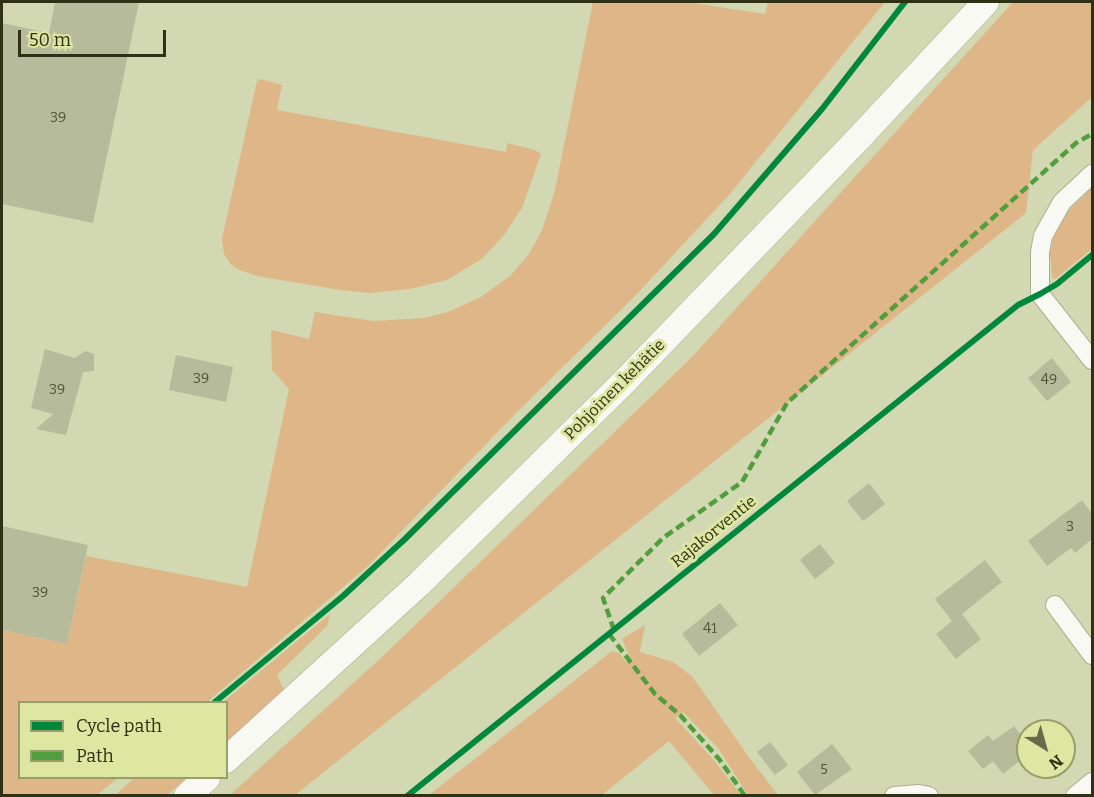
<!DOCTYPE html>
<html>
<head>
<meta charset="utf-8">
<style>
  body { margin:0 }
  #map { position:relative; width:1094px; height:797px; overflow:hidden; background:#d2d8b1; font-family:Bitter,serif }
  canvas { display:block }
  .frame { position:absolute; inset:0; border:3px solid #2e3115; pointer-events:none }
  .legend { position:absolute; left:18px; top:701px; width:210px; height:78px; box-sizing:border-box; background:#dde7a2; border:2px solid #979e6a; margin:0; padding:8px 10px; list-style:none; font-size:18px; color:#2e3115 }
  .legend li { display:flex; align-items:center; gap:12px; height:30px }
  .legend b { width:30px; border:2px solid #979e6a }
  .north { position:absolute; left:1016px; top:719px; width:60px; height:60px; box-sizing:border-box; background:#dde7a2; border:2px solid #979e6a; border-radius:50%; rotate:143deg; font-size:16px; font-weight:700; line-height:24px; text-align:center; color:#2e3115 }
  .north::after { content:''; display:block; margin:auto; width:21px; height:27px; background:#676b4c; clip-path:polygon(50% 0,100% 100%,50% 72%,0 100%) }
  .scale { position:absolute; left:18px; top:30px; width:148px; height:27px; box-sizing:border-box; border:3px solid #2e3115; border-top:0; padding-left:8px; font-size:18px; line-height:21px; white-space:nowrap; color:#2e3115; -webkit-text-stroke:4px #dde7a2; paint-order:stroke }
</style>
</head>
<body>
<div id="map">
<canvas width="1094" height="797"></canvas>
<div class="frame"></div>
<ul class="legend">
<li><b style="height:8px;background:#00873e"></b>Cycle path</li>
<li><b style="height:8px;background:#509e3d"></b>Path</li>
</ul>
<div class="north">N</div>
<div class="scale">50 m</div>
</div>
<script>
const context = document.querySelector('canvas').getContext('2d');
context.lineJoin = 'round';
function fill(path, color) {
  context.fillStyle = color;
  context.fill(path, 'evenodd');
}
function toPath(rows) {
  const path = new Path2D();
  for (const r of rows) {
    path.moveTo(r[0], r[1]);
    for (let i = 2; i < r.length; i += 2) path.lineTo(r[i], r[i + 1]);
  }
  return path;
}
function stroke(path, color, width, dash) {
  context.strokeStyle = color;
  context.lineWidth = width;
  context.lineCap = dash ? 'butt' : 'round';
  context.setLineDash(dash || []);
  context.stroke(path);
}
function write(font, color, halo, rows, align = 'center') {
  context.font = font + ' Bitter,serif';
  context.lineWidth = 6;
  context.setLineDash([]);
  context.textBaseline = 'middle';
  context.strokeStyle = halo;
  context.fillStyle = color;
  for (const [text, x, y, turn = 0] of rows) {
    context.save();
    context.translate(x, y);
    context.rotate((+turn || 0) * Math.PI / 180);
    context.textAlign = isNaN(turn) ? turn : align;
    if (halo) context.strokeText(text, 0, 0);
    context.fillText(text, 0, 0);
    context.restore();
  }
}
fill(toPath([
  [593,2,687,2,765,14,768,2,885,2,729,195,634,297,518,411,368,566,207,702,20,702,20,778,118,778,97,795,2,796,2,630,67,644,86,556,247,587,289,389,272,370,271,330,309,339,315,312,373,321,424,318,448,312,481,297,510,276,529,254,542,230,555,190],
  [1013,2,1092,2,1092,97,1033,150,1026,213,295,795,230,795,381,658,693,356],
  [261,79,282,85,277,110,506,152,507,143,535,150,541,154,522,208,504,235,483,258,447,280,410,289,369,293,340,290,257,276,240,270,231,265,224,254,222,239,257,81],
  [1092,187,1092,249,1055,279,1052,277,1050,253,1054,236,1067,212],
  [330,614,327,626,277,675,284,691,227,742,226,702,223,702],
  [645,625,640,652,673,662,692,676,748,756,778,795,748,795,718,748,683,712,675,718,713,759,741,795,714,795,669,741,602,795,429,795,612,651,619,653,626,662,631,660,622,639],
  [134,778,187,778,167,795,115,795]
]), '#deb687');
fill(toPath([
  [55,2,139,2,93,223,2,204,2,23,49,33],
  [45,349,75,358,85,351,94,354,94,371,83,372,66,435,36,429,53,414,31,408],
  [176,355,233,367,226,402,169,390],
  [1052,358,1071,382,1047,401,1028,378],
  [869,483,885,504,863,521,847,501],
  [1082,500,1092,514,1092,539,1075,553,1071,548,1047,566,1028,541],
  [2,526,88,545,67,644,2,630],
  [820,544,835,563,815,579,800,560],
  [985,560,1002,582,962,614,981,639,956,659,936,634,952,621,935,599],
  [720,603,738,625,699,656,682,634],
  [1014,726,1028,744,1028,754,1003,774,993,761,983,769,968,751,988,735,993,741],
  [770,742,788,765,775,775,757,752],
  [832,744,852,769,815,795,797,772]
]), '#b6bb9c');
const street = toPath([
  [1092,174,1062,202,1043,236,1040,252,1040,294,1092,360],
  [1055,605,1092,655],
  [894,796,919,794,929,796],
  [1075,796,1092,782]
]);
const secondary = toPath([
  [226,760,419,584,625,381,858,139,986,2],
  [187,796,207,778]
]);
stroke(street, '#aaaf90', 20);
stroke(secondary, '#aaaf90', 27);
stroke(street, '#f8f9f3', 18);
stroke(secondary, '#f8f9f3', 26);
stroke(toPath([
  [614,630,603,598,663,538,742,482,787,403,1076,143,1092,134],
  [609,634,655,694,680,715,719,759,745,796]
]), '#509e3d', 4.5, [9, 4.5]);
stroke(toPath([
  [215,702,343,596,405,539,714,234,822,109,905,2],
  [407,796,1018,305,1040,294,1057,284,1092,255]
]), '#00873e', 6);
write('14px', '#505437', null, [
  ["39",58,118],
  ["39",201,379],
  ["49",1049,380],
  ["39",57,390],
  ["3",1070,527],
  ["39",40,593],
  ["41",710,629],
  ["5",824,770]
]);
write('16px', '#2e3115', '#dde7a2', [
  ["Pohjoinen kehätie",615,390,-45],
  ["Rajakorventie",714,532,-39]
]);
</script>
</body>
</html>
